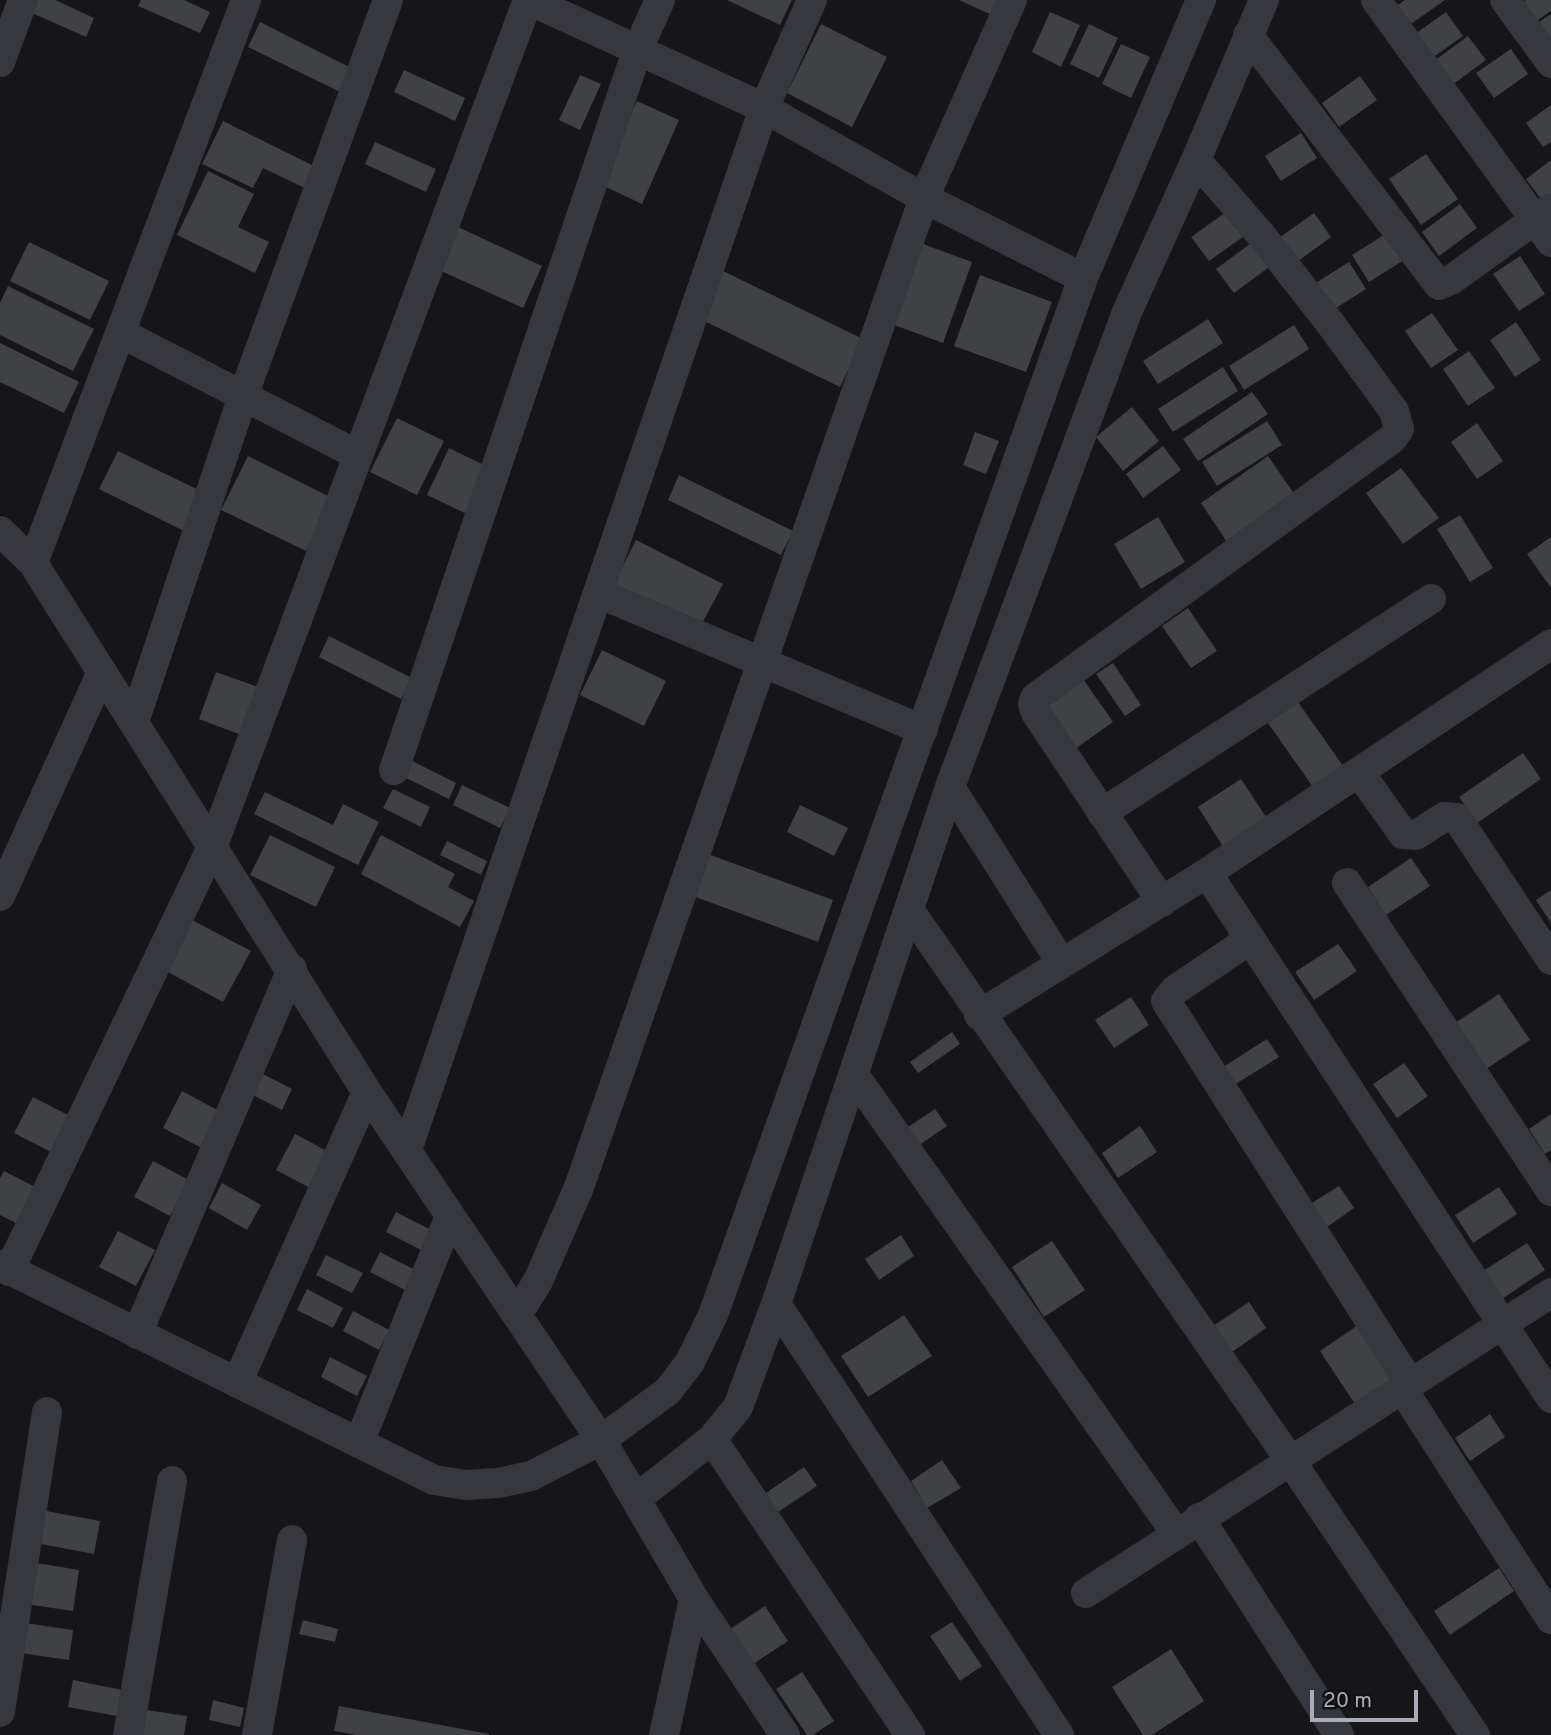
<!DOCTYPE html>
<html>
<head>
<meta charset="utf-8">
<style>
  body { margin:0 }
  #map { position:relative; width:1551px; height:1735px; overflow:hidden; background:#161618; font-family:Overpass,sans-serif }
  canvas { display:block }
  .scale { position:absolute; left:1310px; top:1690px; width:108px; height:32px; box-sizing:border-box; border:4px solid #a8adb8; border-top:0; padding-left:9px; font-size:21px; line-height:24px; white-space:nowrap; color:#a8adb8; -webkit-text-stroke:5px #111113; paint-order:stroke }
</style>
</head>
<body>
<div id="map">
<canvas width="1551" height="1735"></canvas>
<div class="scale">20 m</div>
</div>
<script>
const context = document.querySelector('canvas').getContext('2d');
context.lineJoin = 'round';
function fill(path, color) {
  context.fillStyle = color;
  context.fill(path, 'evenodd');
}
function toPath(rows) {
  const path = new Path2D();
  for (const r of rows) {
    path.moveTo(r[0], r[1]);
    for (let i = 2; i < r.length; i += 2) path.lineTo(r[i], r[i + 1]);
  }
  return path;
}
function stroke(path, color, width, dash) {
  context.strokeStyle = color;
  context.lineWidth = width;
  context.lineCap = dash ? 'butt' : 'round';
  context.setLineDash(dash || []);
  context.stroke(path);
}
fill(toPath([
  [38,0,55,0,94,18,86,37,32,13],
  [141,0,184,0,210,12,200,33,138,6],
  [727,0,792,0,780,25],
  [959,0,999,0,992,15],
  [1405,0,1445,0,1408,26,1395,7],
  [1526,0,1551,0,1551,11,1529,26,1516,7],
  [1050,12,1080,25,1061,67,1032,52],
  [1446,12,1463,36,1425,63,1408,39],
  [1551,14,1551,43,1535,25],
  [260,22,351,68,340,92,248,47],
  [821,24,887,57,852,127,787,93],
  [1089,24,1118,38,1099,78,1070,64],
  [1468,36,1486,60,1448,88,1430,64],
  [1121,44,1150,57,1131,98,1102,84],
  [1511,49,1528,74,1494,98,1476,73],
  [404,70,465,98,455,121,394,92],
  [580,75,601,84,580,130,559,120],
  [1360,76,1377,100,1339,127,1322,103],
  [637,101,679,120,642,204,600,184],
  [1551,105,1551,142,1543,147,1526,123],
  [223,121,320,169,309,190,263,168,253,188,202,164],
  [1301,133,1317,158,1281,181,1265,156],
  [375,142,436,169,426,192,365,164],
  [1426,154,1458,199,1421,225,1389,179],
  [1551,160,1551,197,1543,202,1526,179],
  [208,171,254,194,238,227,269,242,255,273,177,235],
  [1460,204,1477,228,1439,256,1422,232],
  [1229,210,1247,234,1209,261,1191,237],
  [1314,213,1331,237,1294,264,1276,240],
  [458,227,542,266,523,308,439,270],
  [1387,233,1404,260,1369,282,1352,255],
  [1254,241,1272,265,1234,293,1216,269],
  [29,242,109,281,90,320,10,281],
  [923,244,972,262,943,343,894,325],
  [1520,256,1545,294,1519,311,1493,274],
  [1349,262,1366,289,1328,313,1311,286],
  [723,271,863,339,840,387,700,319],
  [980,275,1052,302,1026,372,954,346],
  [8,286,94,329,73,371,0,335,0,303],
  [1432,313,1458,350,1431,368,1405,331],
  [1208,319,1223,343,1158,384,1143,361],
  [1516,322,1541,360,1515,377,1490,340],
  [1294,325,1309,349,1244,390,1229,366],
  [0,343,79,382,64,413,0,382],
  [1469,351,1495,388,1468,406,1443,369],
  [1223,367,1238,391,1173,432,1158,409],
  [1252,392,1268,414,1198,461,1183,439],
  [1132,407,1159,441,1123,471,1096,437],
  [397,418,444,441,417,495,370,472],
  [1267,421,1282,445,1217,486,1202,462],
  [1477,423,1503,461,1477,479,1451,442],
  [975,432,999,441,986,474,963,465],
  [1163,446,1181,470,1143,498,1126,474],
  [449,448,490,468,467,514,427,495],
  [118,451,209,495,190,534,99,489],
  [248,456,332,498,306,551,221,510],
  [1268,456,1301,504,1233,551,1201,503],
  [1401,468,1439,518,1403,544,1366,493],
  [679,475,793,531,781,555,668,500],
  [1460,515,1493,568,1470,582,1437,529],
  [1158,517,1185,562,1141,589,1114,544],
  [1551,537,1551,588,1527,554],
  [636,540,723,584,697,633,611,589],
  [1188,608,1217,651,1191,668,1162,626],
  [329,636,412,678,401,699,319,657],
  [602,650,666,681,644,726,580,695],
  [1113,663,1141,705,1125,716,1096,674],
  [216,672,261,688,244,736,199,719],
  [1081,676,1113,722,1068,754,1035,708],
  [1298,702,1343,766,1313,787,1268,723],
  [1523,753,1541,779,1477,823,1459,797],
  [412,761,456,783,449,799,404,777],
  [1241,779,1270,823,1226,851,1198,807],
  [462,785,510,808,500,828,453,805],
  [393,789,430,807,421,827,383,808],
  [265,792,333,825,343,804,379,822,358,865,254,814],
  [800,805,848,828,834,856,787,832],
  [270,835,335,867,316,907,250,875],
  [381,835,455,874,448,887,474,901,460,927,361,874],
  [447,841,487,861,481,875,440,855],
  [708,854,833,900,818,942,693,896],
  [1411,858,1430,886,1386,915,1368,887],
  [1551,890,1551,923,1536,900],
  [192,920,251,951,223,1002,166,971],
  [1338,944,1357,971,1314,1000,1295,972],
  [1499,994,1530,1040,1486,1069,1455,1023],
  [1131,997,1149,1025,1114,1048,1095,1020],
  [952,1032,960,1044,918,1073,910,1062],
  [1267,1039,1279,1057,1234,1085,1223,1067],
  [1404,1063,1428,1096,1397,1118,1373,1084],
  [255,1070,292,1089,282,1110,245,1091],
  [182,1091,219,1111,200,1147,163,1128],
  [33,1097,70,1116,51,1152,14,1133],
  [935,1109,947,1126,918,1146,905,1129],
  [1551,1114,1551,1150,1545,1154,1529,1129],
  [1140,1126,1157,1152,1118,1178,1102,1153],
  [295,1134,331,1153,312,1189,276,1170],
  [153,1161,189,1180,170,1216,134,1197],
  [4,1171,41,1190,22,1226,0,1215,0,1178],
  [222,1183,261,1205,247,1230,209,1208],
  [1339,1186,1354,1208,1327,1227,1312,1203],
  [1499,1187,1517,1214,1473,1243,1455,1215],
  [396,1212,433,1231,423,1251,386,1232],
  [118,1231,155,1250,136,1286,99,1267],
  [901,1235,914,1256,879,1280,865,1259],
  [1052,1241,1085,1290,1044,1317,1012,1267],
  [1527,1243,1545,1270,1502,1299,1483,1271],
  [380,1252,417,1271,407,1291,370,1272],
  [326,1255,363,1273,352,1293,316,1275],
  [307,1289,343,1308,333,1328,297,1310],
  [1249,1302,1266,1328,1228,1355,1210,1328],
  [353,1311,389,1330,379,1350,343,1331],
  [904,1315,932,1356,868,1397,841,1356],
  [1361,1323,1398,1379,1357,1407,1320,1351],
  [330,1357,367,1376,357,1396,321,1377],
  [1490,1414,1505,1437,1470,1461,1455,1438],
  [942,1460,961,1488,927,1508,911,1481],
  [804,1467,817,1486,778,1512,766,1493],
  [41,1510,100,1521,94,1554,35,1543],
  [25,1561,79,1570,73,1611,19,1603],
  [1499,1568,1514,1591,1450,1635,1434,1611],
  [765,1606,788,1641,747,1668,724,1633],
  [303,1620,338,1629,335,1642,299,1634],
  [18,1622,73,1630,69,1660,14,1652],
  [952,1622,982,1666,960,1681,930,1636],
  [1171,1649,1204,1701,1152,1735,1143,1735,1112,1687],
  [802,1672,834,1721,813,1735,807,1735,776,1689],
  [73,1680,122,1690,117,1716,68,1707],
  [213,1700,244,1708,240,1727,209,1720],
  [339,1706,489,1734,489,1735,357,1735,334,1731],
  [139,1709,187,1716,184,1735,135,1735]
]), '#404145');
stroke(toPath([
  [529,0,764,108,924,198,1083,278],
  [1376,0,1551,242],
  [1505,0,1551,63],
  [1248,35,1439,285,1451,280,1551,208],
  [0,62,23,0],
  [121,333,358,455],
  [0,531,33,563],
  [598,593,923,730],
  [134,722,243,396,388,0],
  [394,770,637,51,660,0],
  [1359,772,1403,834,1416,835,1444,817,1457,818,1551,960],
  [950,787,1061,962],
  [1102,813,1431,599],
  [1207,873,1551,644],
  [1347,883,1551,1191],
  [0,896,102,672],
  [1162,902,1036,713,1033,704,1035,698,1393,438,1399,429,1394,411,1330,323,1261,235,1196,160],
  [910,911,1292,1463,1475,1735],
  [1249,940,1175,990,1166,1001,1411,1385],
  [979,1015,1207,873,1551,1398],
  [854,1075,1176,1533],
  [407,1150,764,108,812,0],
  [0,1265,434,1480,466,1485,498,1483,531,1476,601,1440,367,1092,33,563,246,0],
  [9,1271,213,845,528,0],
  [776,1304,1059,1735],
  [517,1315,538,1281,579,1187,924,198,1012,0],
  [137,1334,292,969],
  [237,1383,367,1092],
  [1403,1390,1551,1619],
  [712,1439,910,1735],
  [359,1443,450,1216],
  [637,1498,712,1439,738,1407,776,1304,950,787,1127,312,1196,160,1264,0],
  [1199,1518,1339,1735],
  [1086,1593,1551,1293],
  [694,1599,785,1735],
  [0,1712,47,1412],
  [128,1735,172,1481],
  [257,1735,292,1540],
  [664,1735,694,1599,601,1440,668,1391,690,1362,713,1315,1083,278,1201,0]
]), '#37383d', 30);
</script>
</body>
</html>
